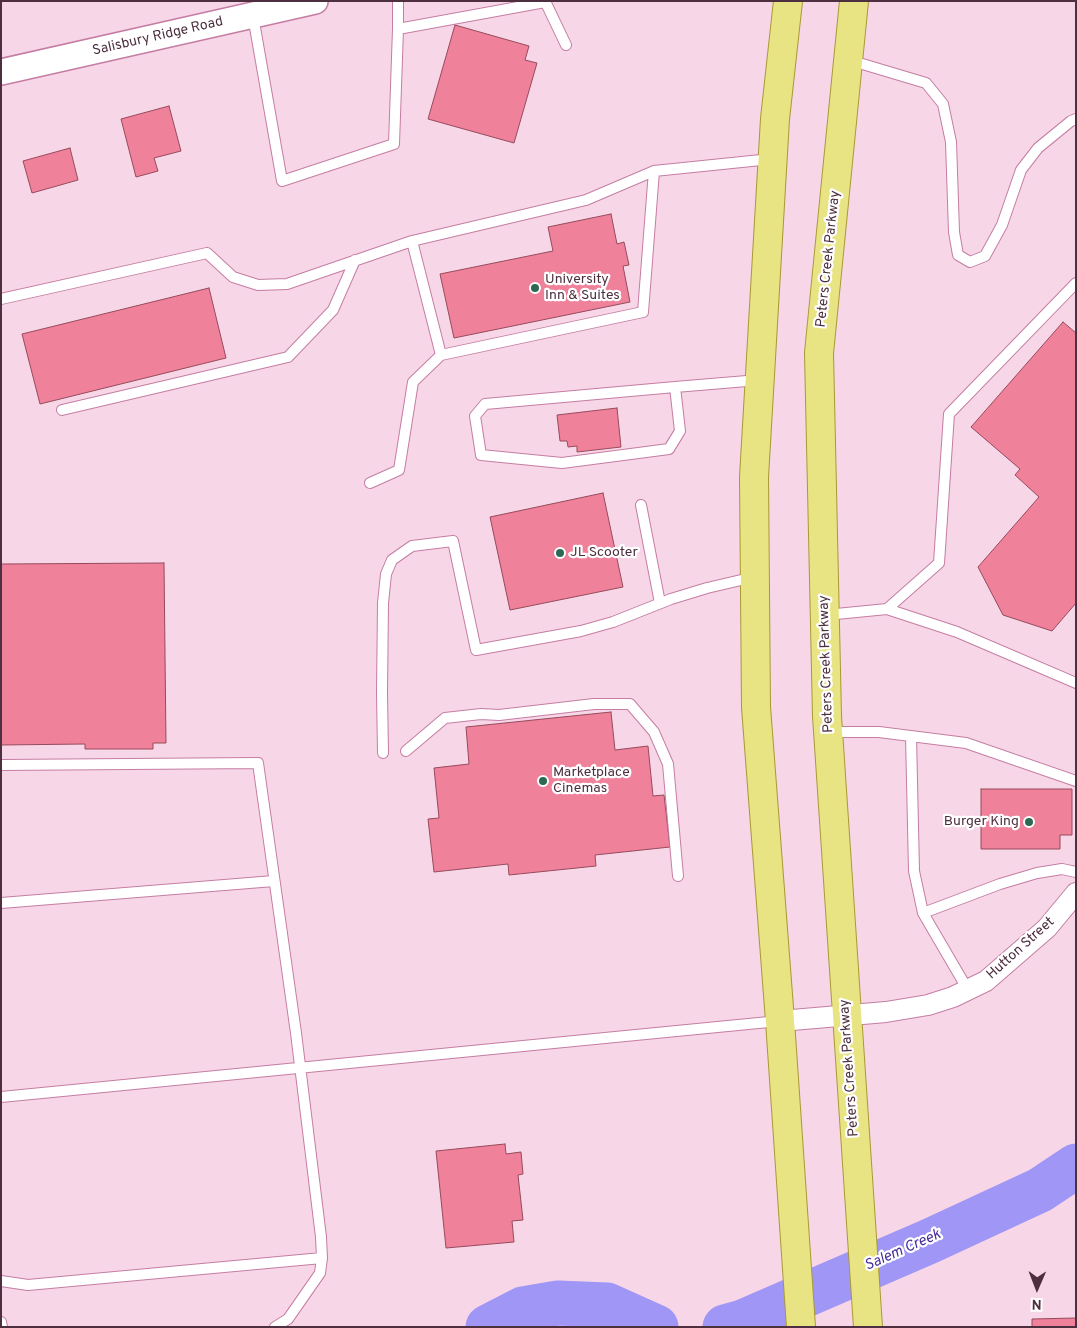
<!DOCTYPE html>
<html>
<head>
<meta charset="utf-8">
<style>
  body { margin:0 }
  #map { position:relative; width:1077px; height:1328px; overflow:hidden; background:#f7d7e7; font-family:Overpass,sans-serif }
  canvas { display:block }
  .frame { position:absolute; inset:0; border:2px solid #4d2f3f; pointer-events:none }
  .north { position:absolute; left:1012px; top:1263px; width:50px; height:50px; -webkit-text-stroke:4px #fff; paint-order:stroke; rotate:181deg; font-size:14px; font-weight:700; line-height:20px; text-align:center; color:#4d2f3f }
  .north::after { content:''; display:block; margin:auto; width:18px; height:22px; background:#4d2f3f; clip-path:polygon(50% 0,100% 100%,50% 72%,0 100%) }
</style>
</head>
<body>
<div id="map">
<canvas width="1077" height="1328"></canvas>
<div class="frame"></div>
<div class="north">N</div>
</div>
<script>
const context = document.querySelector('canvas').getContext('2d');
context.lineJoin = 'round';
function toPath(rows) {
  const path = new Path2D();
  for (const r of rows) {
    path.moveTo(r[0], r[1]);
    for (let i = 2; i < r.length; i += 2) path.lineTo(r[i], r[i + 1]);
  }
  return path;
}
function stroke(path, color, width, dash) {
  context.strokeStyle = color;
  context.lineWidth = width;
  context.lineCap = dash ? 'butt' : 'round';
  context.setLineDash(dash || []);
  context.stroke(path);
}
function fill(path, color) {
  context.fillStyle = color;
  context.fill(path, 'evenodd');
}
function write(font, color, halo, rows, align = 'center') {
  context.font = font + ' Overpass,sans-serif';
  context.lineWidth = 4.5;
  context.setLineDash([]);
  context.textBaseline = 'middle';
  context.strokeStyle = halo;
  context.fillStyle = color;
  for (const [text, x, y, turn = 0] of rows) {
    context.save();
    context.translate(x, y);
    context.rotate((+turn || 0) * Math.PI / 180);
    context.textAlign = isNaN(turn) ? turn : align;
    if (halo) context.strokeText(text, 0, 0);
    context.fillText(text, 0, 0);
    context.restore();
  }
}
stroke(toPath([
  [488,1327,523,1309,558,1303,607,1305,656,1327],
  [725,1327,743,1322,930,1241,1040,1190,1076,1166]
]), '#9f96f5', 45);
const building = toPath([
  [455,25,529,46,525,60,537,63,514,143,428,119,455,25],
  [169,106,181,151,154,158,158,171,136,177,121,119,169,106],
  [70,148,78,180,32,193,23,161,70,148],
  [611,214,617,244,624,242,629,265,623,266,630,302,454,338,440,274,553,251,548,227,611,214],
  [209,288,226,358,40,404,22,334,209,288],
  [1063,322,1076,333,1076,603,1052,631,1003,615,978,567,1039,497,1015,475,1020,469,971,427,1063,322],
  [617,408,621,447,577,452,577,446,568,447,567,441,560,441,557,415,617,408],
  [603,493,623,587,510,610,490,517,603,493],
  [164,563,166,743,153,743,153,749,85,749,85,744,1,745,1,564,164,563],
  [611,712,615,750,648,746,653,796,664,795,670,847,595,855,596,866,509,875,508,864,434,872,428,819,439,818,434,768,469,764,466,727,611,712],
  [981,789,1072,789,1072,835,1060,835,1060,849,981,849,981,789],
  [505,1144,506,1154,521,1152,523,1174,518,1175,523,1220,512,1221,514,1242,446,1248,436,1151,505,1144],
  [1076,1318,1076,1327,1032,1327,1032,1319,1076,1318]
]);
fill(building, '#ef819a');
stroke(building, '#964a5c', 1);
const service = toPath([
  [545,1,566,45],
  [253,16,282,181,394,144,398,29,398,1],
  [398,29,545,2],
  [849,60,926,83,943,104,951,142,954,232,958,255,970,262,985,256,1002,225,1021,170,1038,148,1071,121,1076,119],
  [1,299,207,253,233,277,258,285,287,284,412,241],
  [441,355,412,241,586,200,654,171,771,159],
  [675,387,680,431,669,449,562,463,481,455,475,416,485,404,675,387,759,380],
  [62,410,288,357,333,310,355,260],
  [370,483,399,470,413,382,441,355,643,312,654,171],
  [641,505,660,603],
  [887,609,939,563,949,414,1076,283],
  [826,615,887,609,957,632,1076,683],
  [829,732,879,732,966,743,1076,781],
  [911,736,914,871,923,913,968,990],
  [406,751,445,718,481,714,499,715,594,704,630,704,654,732,668,764,678,876],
  [383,753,382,693,383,603,386,574,392,560,412,546,453,541,476,650,581,631,613,622,671,599,707,588,754,577],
  [1,765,258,763,296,1033,321,1237,322,1258,320,1273,288,1319,275,1327],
  [1,903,274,881],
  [923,913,1000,884,1037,873,1062,869,1076,872],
  [1,1097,779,1021],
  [1,1281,28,1285,322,1258],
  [1,1322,2,1327]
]);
const minor = toPath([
  [780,1021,886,1012,928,1005,953,997,986,981,1047,928,1076,893]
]);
const tertiary = toPath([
  [1,72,315,1]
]);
const primary = toPath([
  [788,1,775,119,754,477,756,707,780,1021,801,1327],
  [854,1,819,353,827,716,868,1327]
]);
stroke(service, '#c57da3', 12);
stroke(minor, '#c57da3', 22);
stroke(tertiary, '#c57da3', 28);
stroke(primary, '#a99935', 30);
stroke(service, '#fff', 10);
stroke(minor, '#fff', 20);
stroke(tertiary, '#fff', 25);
stroke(primary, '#e9e483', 28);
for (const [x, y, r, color] of [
  [535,288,5,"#2d6853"],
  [560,553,5,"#2d6853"],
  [543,781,5,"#2d6853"],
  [1029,822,5,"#2d6853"]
]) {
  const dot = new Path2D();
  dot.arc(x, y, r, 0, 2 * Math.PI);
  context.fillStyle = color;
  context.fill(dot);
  stroke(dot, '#fff', 2);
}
write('14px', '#4d2f3f', '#fff', [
  ["Salisbury Ridge Road",158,37,-13],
  ["Peters Creek Parkway",829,259,-84],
  ["Peters Creek Parkway",827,664,-92],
  ["Hutton Street",1021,949,-42],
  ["Peters Creek Parkway",850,1068,-94]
]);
write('14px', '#4d2f3f', '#fff', [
  ["University",545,280],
  ["Inn & Suites",545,296],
  ["JL Scooter",570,553],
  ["Marketplace",553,773],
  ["Cinemas",553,789],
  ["Burger King",1019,822,"right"]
], 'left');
write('italic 15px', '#462d99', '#fff', [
  ["Salem Creek",903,1251,-24]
]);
</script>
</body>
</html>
